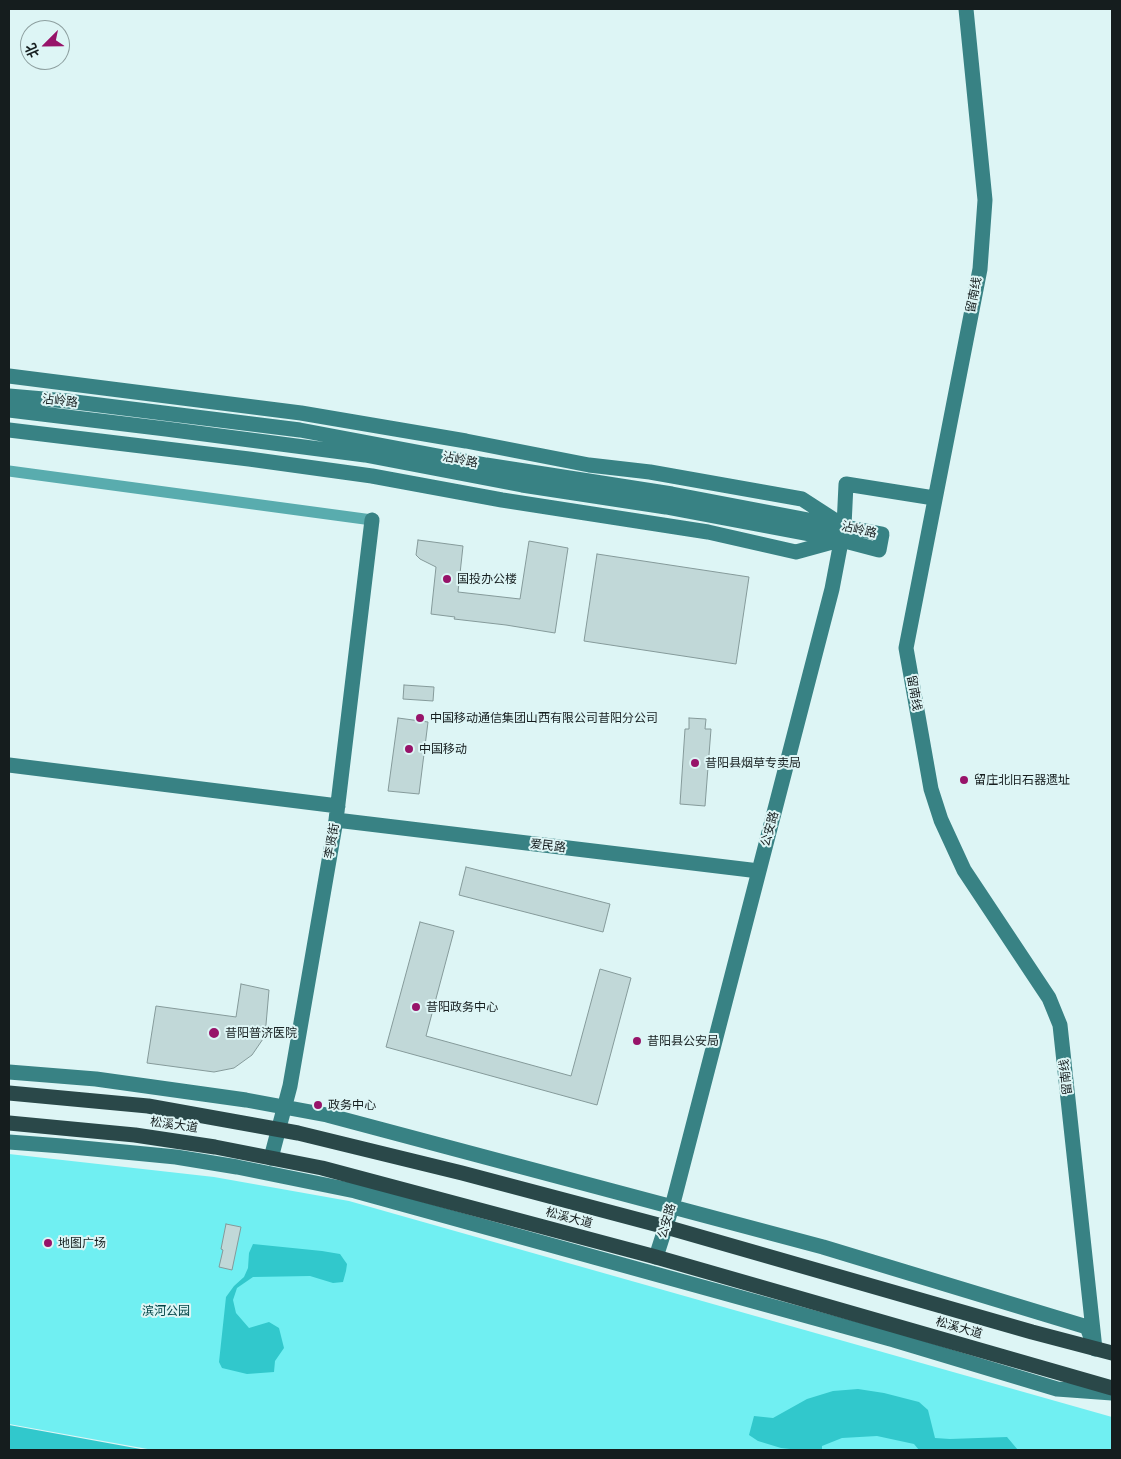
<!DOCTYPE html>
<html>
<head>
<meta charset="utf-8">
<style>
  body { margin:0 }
  #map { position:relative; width:1121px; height:1459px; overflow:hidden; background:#ddf5f5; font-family:Mulish,"Noto Sans SC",sans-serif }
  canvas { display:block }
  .frame { position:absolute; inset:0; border:10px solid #151d1e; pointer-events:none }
  .north { position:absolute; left:20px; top:20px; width:50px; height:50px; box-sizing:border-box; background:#ddf5f5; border:1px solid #8d9f9f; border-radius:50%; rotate:247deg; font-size:14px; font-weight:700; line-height:20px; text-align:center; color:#151d1e }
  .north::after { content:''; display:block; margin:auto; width:18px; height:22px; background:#971369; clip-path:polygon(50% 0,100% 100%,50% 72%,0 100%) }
</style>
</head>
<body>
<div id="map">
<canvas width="1121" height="1459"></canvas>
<div class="frame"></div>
<div class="north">北</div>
</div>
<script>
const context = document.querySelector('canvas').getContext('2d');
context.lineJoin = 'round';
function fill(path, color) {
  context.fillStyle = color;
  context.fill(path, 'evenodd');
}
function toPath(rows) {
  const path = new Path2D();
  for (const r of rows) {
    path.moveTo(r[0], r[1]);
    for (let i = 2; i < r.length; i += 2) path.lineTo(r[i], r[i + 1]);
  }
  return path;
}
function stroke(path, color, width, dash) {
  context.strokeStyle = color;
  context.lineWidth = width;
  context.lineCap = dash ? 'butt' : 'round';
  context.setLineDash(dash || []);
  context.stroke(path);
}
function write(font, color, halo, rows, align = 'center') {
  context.font = font + ' Mulish,"Noto Sans SC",sans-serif';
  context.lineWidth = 4;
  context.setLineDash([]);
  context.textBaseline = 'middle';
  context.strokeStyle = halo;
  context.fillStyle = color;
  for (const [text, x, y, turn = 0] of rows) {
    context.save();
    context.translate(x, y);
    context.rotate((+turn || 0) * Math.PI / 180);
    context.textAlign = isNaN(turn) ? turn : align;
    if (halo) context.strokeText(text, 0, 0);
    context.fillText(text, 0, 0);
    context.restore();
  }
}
fill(toPath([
  [9,1154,214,1177,349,1201,1112,1417,1112,1450,153,1450,9,1424]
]), '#70eff2');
fill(toPath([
  [253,1244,322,1251,340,1254,347,1264,346,1271,343,1282,333,1283,310,1276,253,1277,237,1288,233,1300,236,1313,249,1328,269,1322,279,1328,284,1348,275,1361,274,1372,247,1374,222,1368,219,1362,226,1297,234,1286,244,1277,248,1268,249,1253],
  [858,1389,884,1393,919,1402,928,1410,935,1438,950,1439,1007,1437,1018,1450,919,1450,914,1444,877,1436,842,1438,822,1446,822,1450,790,1450,790,1449,781,1448,758,1441,749,1435,754,1416,773,1418,807,1399,833,1391],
  [9,1425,146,1450,9,1450]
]), '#31c8cc');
const building = toPath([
  [418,540,463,546,458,592,520,599,529,541,568,548,555,633,506,625,454,619,455,617,431,614,436,567,420,559,416,555,418,540],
  [597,554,749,577,736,664,584,641,597,554],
  [404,685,434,687,433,701,403,699,404,685],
  [398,718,428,722,419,794,388,791,398,718],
  [689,718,706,719,705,729,711,729,705,806,680,804,685,729,689,729,689,718],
  [466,867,610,904,603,932,459,895,466,867],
  [420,922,454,931,426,1036,571,1076,600,969,631,978,597,1105,386,1047,420,922],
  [241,984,269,990,265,1036,252,1055,234,1068,214,1072,147,1063,156,1006,236,1017,241,984],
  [226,1224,241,1227,232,1270,219,1267,223,1250,221,1249,226,1224]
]);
fill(building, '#c1d8d8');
stroke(building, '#859a9a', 1);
stroke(toPath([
  [9,471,372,520]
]), '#59acae', 11);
stroke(toPath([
  [966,9,985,200,980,269,906,648,931,789,941,820,964,870,1049,998,1060,1025,1095,1349],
  [9,376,301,413,466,441,589,465,650,472,802,499,836,521],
  [9,396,67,401,300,430,486,465,672,494,882,534,879,550,841,540,666,507,522,485,365,455,166,429,9,410],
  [9,430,249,459,372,476,502,500,708,532,796,552,836,541],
  [9,765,338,806],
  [336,820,759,871],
  [9,1072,96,1079,246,1100,327,1115,823,1247,1087,1327,1092,1340],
  [9,1142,62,1146,176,1157,237,1167,355,1191,894,1340,1057,1389,1112,1393],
  [271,1158,290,1086,336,820,372,520],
  [656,1257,672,1207,832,589,844,526,846,484,934,498]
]), '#388284', 15);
stroke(toPath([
  [9,1093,148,1106,298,1133,462,1173,666,1227,1032,1332,1112,1353],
  [9,1123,135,1135,215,1147,322,1168,656,1257,1112,1388]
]), '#2a4849', 15);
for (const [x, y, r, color] of [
  [447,579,5,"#971369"],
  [420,718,5,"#971369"],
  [409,749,5,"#971369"],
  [695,763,5,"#971369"],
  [964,780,5,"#971369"],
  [416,1007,5,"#971369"],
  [214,1033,6,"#971369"],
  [637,1041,5,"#971369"],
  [318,1105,5,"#971369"],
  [48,1243,5,"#971369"]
]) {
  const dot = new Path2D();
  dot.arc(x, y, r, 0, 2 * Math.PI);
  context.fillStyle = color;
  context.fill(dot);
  stroke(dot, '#ddf5f5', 2);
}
write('12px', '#151d1e', '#ddf5f5', [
  ["留南线",974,295,-79],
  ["沾岭路",60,401,6],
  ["沾岭路",460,460,11],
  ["沾岭路",859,530,13],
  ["留南线",914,693,80],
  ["公安路",770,829,-75],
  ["李贤街",332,841,-80],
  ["爱民路",548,846,7],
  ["留南线",1066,1077,-96],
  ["松溪大道",174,1125,8],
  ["松溪大道",569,1218,15],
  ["公安路",667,1221,-74],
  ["松溪大道",959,1328,16]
]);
write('12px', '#151d1e', '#ddf5f5', [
  ["国投办公楼",457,579],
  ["中国移动通信集团山西有限公司昔阳分公司",430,718],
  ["中国移动",419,749],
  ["昔阳县烟草专卖局",705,763],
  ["留庄北旧石器遗址",974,780],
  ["昔阳政务中心",426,1007],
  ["昔阳普济医院",225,1033],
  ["昔阳县公安局",647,1041],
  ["政务中心",328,1105],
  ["地图广场",58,1243]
], 'left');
write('12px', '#004446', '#ddf5f5', [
  ["滨河公园",166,1311]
]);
</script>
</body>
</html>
